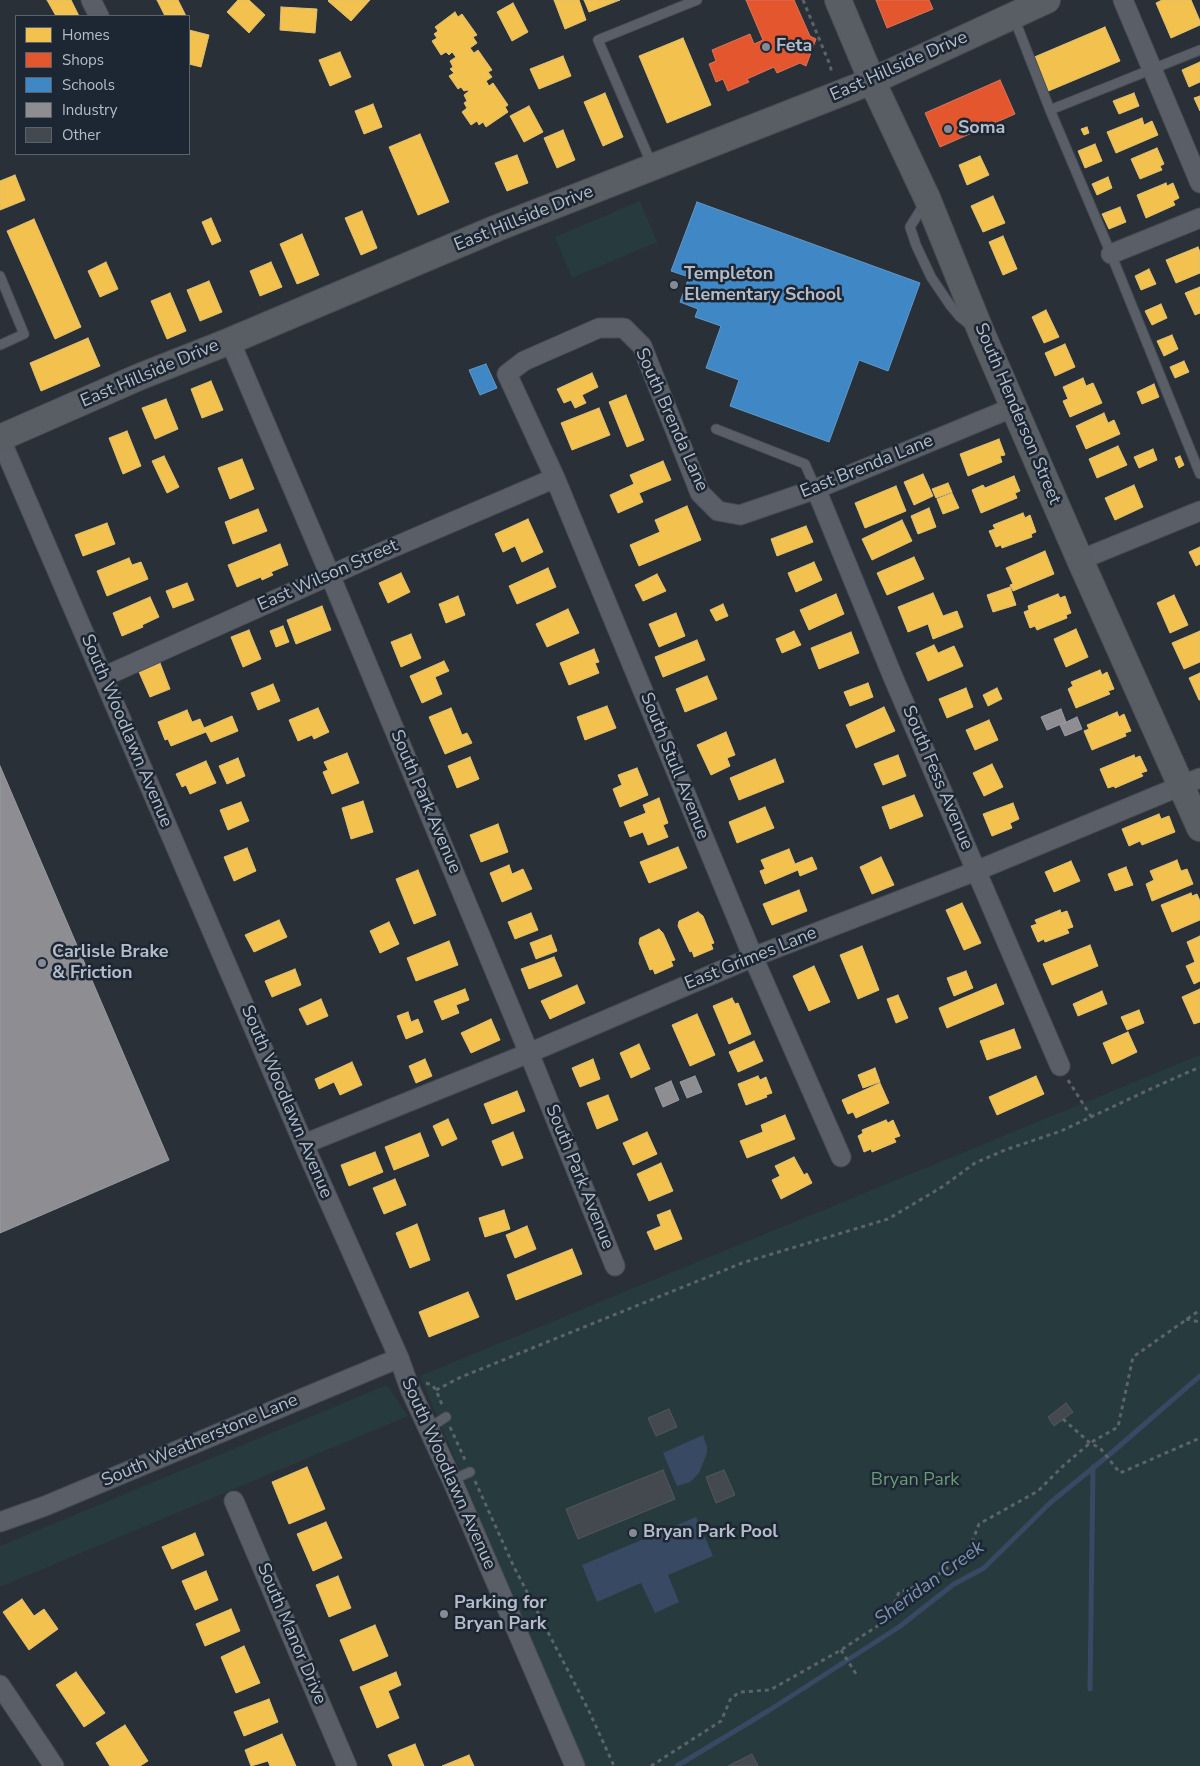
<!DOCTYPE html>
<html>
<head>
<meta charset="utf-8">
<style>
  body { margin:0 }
  #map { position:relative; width:1200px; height:1766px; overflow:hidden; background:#2a3038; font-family:"Nunito Sans",sans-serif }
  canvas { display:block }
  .legend { position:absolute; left:15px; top:15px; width:175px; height:140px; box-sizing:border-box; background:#1d2633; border:1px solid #59626f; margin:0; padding:6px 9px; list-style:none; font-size:15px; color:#b4bcc9 }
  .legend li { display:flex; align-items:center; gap:10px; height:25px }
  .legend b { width:25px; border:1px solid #59626f }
</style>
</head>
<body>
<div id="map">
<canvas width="1200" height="1766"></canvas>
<ul class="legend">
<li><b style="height:14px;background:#f2c14e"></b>Homes</li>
<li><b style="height:14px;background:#e4572e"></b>Shops</li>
<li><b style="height:14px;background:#3f88c5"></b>Schools</li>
<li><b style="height:14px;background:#8d8d92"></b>Industry</li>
<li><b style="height:14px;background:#444950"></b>Other</li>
</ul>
</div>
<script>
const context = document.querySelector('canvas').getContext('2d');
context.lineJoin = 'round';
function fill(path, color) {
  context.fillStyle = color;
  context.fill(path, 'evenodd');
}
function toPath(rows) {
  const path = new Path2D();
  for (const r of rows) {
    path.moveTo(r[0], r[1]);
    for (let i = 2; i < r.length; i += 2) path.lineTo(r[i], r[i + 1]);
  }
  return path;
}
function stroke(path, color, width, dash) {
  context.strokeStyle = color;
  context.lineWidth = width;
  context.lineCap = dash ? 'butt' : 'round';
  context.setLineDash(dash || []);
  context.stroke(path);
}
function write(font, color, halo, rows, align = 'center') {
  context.font = font + ' "Nunito Sans",sans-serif';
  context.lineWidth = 5;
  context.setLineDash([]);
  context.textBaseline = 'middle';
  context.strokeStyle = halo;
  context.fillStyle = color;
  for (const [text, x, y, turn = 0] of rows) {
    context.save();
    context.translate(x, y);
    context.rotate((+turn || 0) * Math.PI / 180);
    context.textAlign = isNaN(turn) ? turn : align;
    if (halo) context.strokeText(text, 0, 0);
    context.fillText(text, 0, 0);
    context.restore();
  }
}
fill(toPath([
  [640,201,657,242,572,278,555,237],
  [1200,1055,1200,1766,585,1766,420,1376],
  [387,1385,408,1416,0,1587,0,1546]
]), '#273a3e');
fill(toPath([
  [703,1435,707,1447,707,1453,699,1473,690,1482,677,1486,663,1453],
  [696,1517,713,1556,668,1575,679,1602,655,1613,641,1583,597,1602,582,1565]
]), '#384963');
const homes = toPath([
  [47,0,71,0,79,16,56,16,47,0],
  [157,0,178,0,186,16,165,16,157,0],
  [238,0,249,0,265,15,249,33,227,12,238,0],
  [329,0,370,0,351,21,328,1,329,0],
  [554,0,579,0,586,20,565,29,554,0],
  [584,0,620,0,589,12,584,0],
  [1162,0,1191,0,1200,21,1200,25,1171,38,1156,3,1162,0],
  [513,3,528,32,512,41,497,12,513,3],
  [281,7,317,9,315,33,280,30,281,7],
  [455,12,458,17,462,14,477,35,473,37,477,43,470,48,474,53,478,50,492,70,488,72,492,77,486,81,489,86,493,83,508,105,505,107,508,112,486,127,483,122,479,125,477,121,471,125,462,112,467,108,464,103,467,101,464,95,469,91,467,90,464,91,461,87,458,89,449,76,454,73,450,69,453,67,450,61,456,57,452,52,449,55,446,52,441,55,432,41,437,38,434,34,438,31,435,27,455,12],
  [1105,27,1120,61,1046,92,1032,58,1105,27],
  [189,30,209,35,201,67,189,64,189,30],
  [683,38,711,105,667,123,639,56,683,38],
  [340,52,351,77,330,86,319,60,340,52],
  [563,56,571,76,539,89,530,69,563,56],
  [1200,62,1200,82,1189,87,1182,70,1200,62],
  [605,93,623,137,603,146,584,102,605,93],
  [1134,93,1139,106,1119,114,1113,101,1134,93],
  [1200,96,1200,111,1194,98,1200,96],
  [373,104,382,127,364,134,355,111,373,104],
  [529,106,543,132,524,142,510,116,529,106],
  [1142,118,1144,125,1152,121,1158,135,1116,153,1107,132,1142,118],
  [1087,127,1089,133,1084,135,1081,129,1087,127],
  [563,130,575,160,557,168,544,138,563,130],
  [420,134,449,202,418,215,389,147,420,134],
  [1095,144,1102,161,1085,168,1078,151,1095,144],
  [1157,148,1164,164,1160,166,1162,170,1140,179,1131,159,1157,148],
  [517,155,528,183,507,191,495,163,517,155],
  [980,156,989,175,967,185,959,165,980,156],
  [15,175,25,200,0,210,0,181,15,175],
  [1108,177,1112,188,1097,195,1092,184,1108,177],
  [1166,183,1167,186,1173,183,1179,198,1173,201,1175,205,1146,218,1137,195,1166,183],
  [993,196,1005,223,983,232,971,206,993,196],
  [1120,207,1126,222,1109,229,1102,214,1120,207],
  [362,211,377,248,361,255,345,218,362,211],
  [211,218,221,241,212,245,202,222,211,218],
  [34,219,81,327,55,339,7,231,34,219],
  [302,234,319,275,297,284,280,244,302,234],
  [1003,236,1017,269,1003,275,989,242,1003,236],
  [1198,247,1200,252,1200,273,1176,283,1166,260,1198,247],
  [106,262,118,289,100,297,88,271,106,262],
  [271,262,282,287,260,296,250,271,271,262],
  [1149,269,1156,284,1141,290,1135,276,1149,269],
  [209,281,222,312,200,321,187,290,209,281],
  [1200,287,1200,313,1195,315,1185,293,1200,287],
  [170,293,186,331,167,339,151,301,170,293],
  [1161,304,1167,318,1152,325,1145,311,1161,304],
  [1046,310,1059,337,1044,343,1032,317,1046,310],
  [1172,335,1178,349,1164,356,1157,341,1172,335],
  [88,338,100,366,41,391,30,363,88,338],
  [1065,344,1075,367,1055,376,1045,353,1065,344],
  [1184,361,1189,372,1175,378,1170,367,1184,361],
  [592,373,598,387,582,395,586,403,575,408,571,400,564,403,557,389,592,373],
  [1083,378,1086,386,1093,383,1102,403,1070,417,1063,401,1068,399,1063,387,1083,378],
  [211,381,223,410,202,418,191,389,211,381],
  [1154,384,1159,397,1142,404,1137,392,1154,384],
  [626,395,644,440,627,447,609,402,626,395],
  [166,399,178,429,155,439,142,408,166,399],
  [599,408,610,435,572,450,561,423,599,408],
  [1104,413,1108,423,1114,420,1120,434,1086,449,1076,426,1104,413],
  [127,431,141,466,123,474,109,438,127,431],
  [999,439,1005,455,1000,456,1002,462,968,476,960,454,999,439],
  [1118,446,1127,465,1097,478,1089,459,1118,446],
  [1153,449,1157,460,1139,468,1134,457,1153,449],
  [164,456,179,487,167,493,152,461,164,456],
  [1180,456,1184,465,1179,468,1175,458,1180,456],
  [242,459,254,489,230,499,218,468,242,459],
  [663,461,671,480,639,493,643,502,618,513,610,495,634,484,630,475,663,461],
  [923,474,933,496,914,505,904,482,923,474],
  [1014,476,1020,491,1015,493,1017,498,981,513,972,490,983,485,985,488,1014,476],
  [948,483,952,492,936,498,932,489,948,483],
  [1134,485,1143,507,1115,520,1105,498,1134,485],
  [896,486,906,511,865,528,855,503,896,486],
  [952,493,959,508,943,514,937,499,952,493],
  [687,506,701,540,639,566,630,545,660,532,655,520,687,506],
  [929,508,936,527,918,534,911,516,929,508],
  [258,509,267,531,233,544,225,522,258,509],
  [1023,513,1025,518,1030,515,1036,532,1031,534,1032,537,1002,548,1001,545,996,547,989,531,995,529,993,525,1023,513],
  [528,519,543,552,522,562,515,546,503,552,495,534,528,519],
  [902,520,912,541,872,560,862,539,902,520],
  [107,523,115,544,83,556,75,535,107,523],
  [806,526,813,542,777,556,771,539,806,526],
  [280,544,288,565,271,572,273,575,262,580,261,577,237,587,228,565,280,544],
  [1200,547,1200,564,1196,566,1189,552,1200,547],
  [1045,551,1054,574,1013,591,1010,585,1013,584,1006,568,1045,551],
  [914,557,924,579,887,595,877,573,914,557],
  [129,558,132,565,141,562,148,579,107,596,97,571,129,558],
  [814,562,822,580,796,592,788,573,814,562],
  [548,568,556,587,517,604,509,586,548,568],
  [401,573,410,592,388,603,379,583,401,573],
  [657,574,666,591,643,601,635,585,657,574],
  [187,583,194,600,173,608,166,591,187,583],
  [1010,587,1016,605,993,612,987,595,1010,587],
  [933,593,943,616,957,611,963,627,933,639,928,624,908,632,898,607,933,593],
  [836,594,844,614,809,630,800,610,836,594],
  [1058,594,1060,598,1065,596,1071,613,1066,615,1067,618,1037,630,1035,626,1030,628,1024,612,1029,610,1028,606,1058,594],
  [1174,595,1188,625,1170,633,1157,603,1174,595],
  [458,596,465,615,446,623,439,604,458,596],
  [150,597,159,617,142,625,143,627,122,636,113,613,150,597],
  [723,604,728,616,716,621,710,610,723,604],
  [322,606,331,630,296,644,287,620,322,606],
  [568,609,579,633,547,647,536,624,568,609],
  [676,613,685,636,659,647,649,624,676,613],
  [283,626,289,642,276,647,270,631,283,626],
  [1076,629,1088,657,1066,667,1054,639,1076,629],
  [249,630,261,659,243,667,231,637,249,630],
  [794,631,801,645,782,653,776,639,794,631],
  [1200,631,1200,662,1184,669,1172,643,1200,631],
  [851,632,859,653,819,669,811,648,851,632],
  [411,634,421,658,401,667,391,642,411,634],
  [697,640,705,660,663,677,655,657,697,640],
  [934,645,938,653,954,646,963,666,928,681,916,653,934,645],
  [594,649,599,662,595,663,599,673,569,685,560,663,594,649],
  [444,661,449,671,435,677,442,694,422,703,410,676,444,661],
  [160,663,170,689,150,697,139,672,160,663],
  [1100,670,1102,675,1107,672,1114,689,1108,691,1110,694,1076,708,1068,689,1073,686,1071,682,1100,670],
  [1200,673,1200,700,1199,700,1189,678,1200,673],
  [707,676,717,699,685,712,676,689,707,676],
  [868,683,873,697,850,706,844,692,868,683],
  [273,684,280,701,258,710,251,693,273,684],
  [966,688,973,707,947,718,939,699,966,688],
  [997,688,1002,699,988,706,983,695,997,688],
  [607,706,616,728,585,740,577,717,607,706],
  [884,707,895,731,856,748,846,725,884,707],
  [318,708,329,732,314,739,312,735,298,741,289,720,318,708],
  [451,708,462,735,467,733,472,743,445,754,429,717,451,708],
  [187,710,192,722,200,719,204,728,232,716,238,731,211,742,206,732,171,746,168,739,165,740,158,722,187,710],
  [1117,712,1119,717,1124,714,1131,731,1125,733,1126,736,1092,750,1084,731,1089,729,1087,725,1117,712],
  [989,720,998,740,975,750,966,730,989,720],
  [726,732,735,755,727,758,730,766,711,775,697,745,726,732],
  [347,753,359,783,332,794,323,772,328,770,324,762,347,753],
  [898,755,906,776,883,785,874,764,898,755],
  [1134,755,1135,758,1140,756,1147,771,1141,773,1143,776,1115,788,1114,786,1108,788,1100,769,1134,755],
  [470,757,479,779,457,788,448,766,470,757],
  [238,758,245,776,227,784,219,766,238,758],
  [775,759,784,782,739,800,730,778,775,759],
  [206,761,216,783,190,794,186,785,182,787,176,774,206,761],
  [992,764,1003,787,984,796,973,773,992,764],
  [637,768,648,795,620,807,613,789,622,785,618,775,637,768],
  [914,795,923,816,890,829,882,807,914,795],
  [659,798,668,823,663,825,668,837,648,845,643,832,630,837,624,822,646,813,643,805,659,798],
  [363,801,373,832,351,839,342,808,363,801],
  [241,802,249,821,228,830,220,810,241,802],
  [1013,803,1019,819,1010,823,1012,828,992,836,983,814,1013,803],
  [765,807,774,828,737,843,729,822,765,807],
  [1159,814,1161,819,1169,816,1175,832,1142,845,1140,841,1129,846,1122,829,1159,814],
  [498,824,508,852,481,862,470,835,498,824],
  [678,847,687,868,649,883,640,862,678,847],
  [247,848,256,871,234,881,224,857,247,848],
  [789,849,795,864,812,857,817,869,800,876,798,870,765,884,760,871,765,869,761,860,789,849],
  [881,857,894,885,872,894,860,867,881,857],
  [1177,860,1181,871,1187,869,1193,884,1152,901,1146,884,1154,880,1150,871,1177,860],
  [1071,861,1080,881,1054,892,1045,872,1071,861],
  [509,865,512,874,523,869,532,889,502,902,490,873,509,865],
  [1126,867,1133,885,1115,891,1108,874,1126,867],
  [418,870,436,915,414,924,396,879,418,870],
  [799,890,807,911,772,925,763,904,799,890],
  [1191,893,1192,896,1197,894,1200,901,1200,920,1172,932,1161,905,1191,893],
  [962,903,981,943,964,950,946,910,962,903],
  [1060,910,1061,913,1067,911,1073,927,1067,929,1069,933,1045,942,1044,939,1038,942,1031,926,1037,924,1035,920,1060,910],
  [698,912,703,916,714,943,711,944,713,949,694,957,692,951,690,952,678,926,679,921,698,912],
  [531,913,538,930,515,939,508,922,531,913],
  [279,920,287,937,254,952,245,935,279,920],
  [389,922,399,944,380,953,370,931,389,922],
  [659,929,663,933,675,960,671,961,673,966,655,974,653,969,650,970,639,943,640,938,659,929],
  [551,935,557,951,536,959,530,943,551,935],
  [1200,936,1200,981,1194,984,1186,966,1195,962,1187,942,1200,936],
  [449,941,458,965,416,981,407,958,449,941],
  [1090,945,1098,966,1052,985,1043,964,1090,945],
  [862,946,879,990,858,999,840,955,862,946],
  [554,957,562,976,529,989,521,969,554,957],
  [814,966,830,1002,809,1011,793,976,814,966],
  [295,969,301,985,272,997,265,981,295,969],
  [966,971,973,988,954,996,947,978,966,971],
  [996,984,1004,1004,947,1028,939,1008,996,984],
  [577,985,585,1003,550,1019,541,1001,577,985],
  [465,989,469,1000,456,1005,459,1013,442,1020,434,1001,465,989],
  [1200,989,1200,1022,1194,1024,1182,997,1200,989],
  [1102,991,1107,1004,1078,1016,1073,1004,1102,991],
  [898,995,908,1018,896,1023,887,999,898,995],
  [732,998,735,1004,738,1003,751,1034,729,1044,713,1006,732,998],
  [321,999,328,1016,307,1025,299,1009,321,999],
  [1139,1010,1144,1023,1127,1030,1121,1017,1139,1010],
  [408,1012,411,1022,418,1019,423,1032,406,1039,397,1016,408,1012],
  [697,1014,715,1055,690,1066,672,1025,697,1014],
  [491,1019,500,1040,471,1053,461,1033,491,1019],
  [1014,1029,1021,1048,987,1060,980,1041,1014,1029],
  [1128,1032,1137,1052,1112,1064,1103,1043,1128,1032],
  [754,1041,763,1061,738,1072,729,1052,754,1041],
  [639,1044,650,1069,631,1078,620,1053,639,1044],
  [425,1059,432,1076,416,1083,409,1066,425,1059],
  [593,1059,600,1079,580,1087,572,1068,593,1059],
  [352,1062,362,1085,340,1095,334,1082,319,1089,315,1079,352,1062],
  [875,1068,880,1082,863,1088,858,1075,875,1068],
  [758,1076,760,1080,766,1077,772,1093,766,1095,767,1097,746,1105,738,1084,758,1076],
  [1036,1076,1044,1094,997,1115,989,1097,1036,1076],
  [880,1083,889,1103,856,1118,853,1112,848,1114,842,1100,880,1083],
  [517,1091,525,1111,492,1124,484,1104,517,1091],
  [608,1095,618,1120,597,1129,587,1103,608,1095],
  [785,1115,795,1139,747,1158,740,1141,763,1132,761,1125,785,1115],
  [448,1119,457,1139,442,1146,433,1126,448,1119],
  [886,1120,888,1123,893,1120,900,1136,894,1138,896,1142,872,1152,871,1149,864,1152,858,1136,863,1133,862,1130,886,1120],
  [513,1132,523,1158,502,1166,492,1141,513,1132],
  [647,1132,657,1154,633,1165,623,1143,647,1132],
  [420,1133,429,1156,394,1170,385,1147,420,1133],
  [375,1152,383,1172,349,1186,341,1165,375,1152],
  [794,1157,804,1175,807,1173,812,1183,781,1199,772,1180,780,1176,775,1166,794,1157],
  [661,1163,673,1191,649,1201,637,1174,661,1163],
  [395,1179,406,1205,384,1214,373,1188,395,1179],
  [504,1210,510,1229,485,1237,479,1218,504,1210],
  [670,1210,682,1239,655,1250,647,1232,661,1226,657,1215,670,1210],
  [417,1224,430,1260,410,1268,396,1233,417,1224],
  [527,1226,536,1249,515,1258,506,1235,527,1226],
  [572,1249,582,1274,516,1300,507,1275,572,1249],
  [468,1292,479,1317,429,1337,419,1312,468,1292],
  [307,1467,325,1509,289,1524,272,1482,307,1467],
  [326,1522,342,1558,313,1571,297,1534,326,1522],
  [195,1533,204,1555,172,1569,162,1547,195,1533],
  [206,1571,218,1600,195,1610,182,1581,206,1571],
  [338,1576,351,1608,329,1617,316,1585,338,1576],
  [22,1599,34,1616,44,1609,58,1629,29,1650,3,1612,22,1599],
  [231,1609,240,1631,205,1646,196,1624,231,1609],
  [375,1625,388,1656,353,1671,340,1640,375,1625],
  [244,1646,260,1683,236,1693,221,1657,244,1646],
  [76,1672,105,1713,84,1727,56,1685,76,1672],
  [396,1672,401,1685,388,1691,399,1718,377,1728,360,1687,396,1672],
  [269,1699,278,1722,244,1736,234,1712,269,1699],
  [125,1725,148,1761,140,1766,110,1766,96,1743,125,1725],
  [282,1734,296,1766,270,1766,268,1761,251,1766,245,1750,282,1734],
  [415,1744,424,1766,393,1766,388,1755,415,1744],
  [469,1755,474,1766,442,1766,469,1755]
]);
fill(homes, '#f2c14e');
stroke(homes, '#dfc073', 1);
const shops = toPath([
  [746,0,794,0,810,36,816,39,806,66,800,63,777,73,774,67,747,79,749,82,728,91,723,79,716,82,709,64,716,61,712,50,750,34,754,44,763,40,746,0],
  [876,0,929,0,933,9,887,28,876,0],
  [1000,80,1015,114,940,147,925,113,1000,80]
]);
fill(shops, '#e4572e');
stroke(shops, '#d6755c', 1);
const schools = toPath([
  [697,202,920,283,888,371,859,360,829,442,730,406,739,380,706,368,721,326,695,317,698,309,680,302,689,277,671,271,697,202],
  [486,364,497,388,480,395,469,370,486,364]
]);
fill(schools, '#3f88c5');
stroke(schools, '#6298c6', 1);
const industry = toPath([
  [1061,709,1066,722,1047,730,1041,717,1061,709],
  [1077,717,1082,729,1065,736,1060,725,1077,717],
  [0,766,169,1160,0,1233,0,766],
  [695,1076,702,1092,687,1098,680,1082,695,1076],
  [671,1081,679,1100,663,1107,655,1088,671,1081]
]);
fill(industry, '#8d8d92');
stroke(industry, '#999ba2', 1);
stroke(toPath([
  [1090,1689,1093,1467],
  [677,1766,768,1711,899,1627,954,1584,984,1568,1051,1502,1109,1455,1200,1376]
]), '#384963', 5);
const building = toPath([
  [1066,1403,1073,1412,1054,1426,1048,1417,1066,1403],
  [669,1409,677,1427,656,1436,648,1418,669,1409],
  [663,1470,675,1499,578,1539,566,1509,663,1470],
  [724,1470,735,1495,716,1503,706,1477,724,1470],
  [752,1754,758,1766,728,1766,752,1754]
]);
fill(building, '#444950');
stroke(building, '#52575f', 1);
const lane = toPath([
  [1014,18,1050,110,1111,254,1200,474],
  [1050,110,1200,50],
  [652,165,598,40,697,0],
  [925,203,910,227,916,245,931,277,950,305,960,317,970,325],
  [0,276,24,334,0,345],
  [716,429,805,464,816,489],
  [429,1428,446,1417],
  [452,1480,470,1472]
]);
const street = toPath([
  [91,0,99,16],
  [1123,0,1200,183],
  [1111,254,1200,218],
  [230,341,330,575,529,1053,615,1266],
  [0,438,308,1154,399,1358,410,1389,452,1480,575,1766],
  [816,489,893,677,1060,1066],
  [1080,560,1200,511],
  [103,677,380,553,555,478],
  [304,1144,529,1053,753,957,976,871,1200,778],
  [841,1157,753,957,555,478,507,374,524,361,599,328,624,328,642,346,700,493,718,511,740,515,816,489,1014,407],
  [234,1501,347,1766],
  [0,1522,45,1506,399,1358],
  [0,1685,54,1766]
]);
const secondary = toPath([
  [838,0,872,81,927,198,982,334,1080,560,1200,828],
  [0,438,139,377,230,341,497,228,872,81,1047,0]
]);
stroke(lane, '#484c53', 11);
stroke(street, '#484c53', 21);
stroke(secondary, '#484c53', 28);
stroke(toPath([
  [803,0,830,65,832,74],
  [1068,1080,1092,1118],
  [1186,1319,1200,1322],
  [426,1383,432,1385,436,1390,443,1407],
  [436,1390,461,1377,742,1263,888,1219,942,1187,975,1163,1005,1150,1061,1131,1157,1086,1200,1067],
  [1063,1419,1090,1443,1100,1448,1120,1473,1200,1438],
  [450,1427,466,1462],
  [475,1481,514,1567,589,1711,614,1766],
  [841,1650,858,1677],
  [651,1766,721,1721,731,1698,740,1692,770,1690,841,1650,888,1619,899,1592,925,1584,968,1553,979,1524,1038,1491,1063,1466,1090,1443,1118,1427,1133,1357,1200,1310]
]), '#5d636a', 3, [4, 4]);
stroke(lane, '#5a5e66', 9);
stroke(street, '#5a5e66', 19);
stroke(secondary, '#595d64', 26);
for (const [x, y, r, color] of [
  [766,47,5,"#848b96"],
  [948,129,5,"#848b96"],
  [674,285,5,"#848b96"],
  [42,963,5,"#848b96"],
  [633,1533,5,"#848b96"],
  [444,1614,5,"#848b96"]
]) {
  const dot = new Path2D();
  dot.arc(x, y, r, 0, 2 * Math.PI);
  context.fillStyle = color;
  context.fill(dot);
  stroke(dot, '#1d2633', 2);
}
write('bold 18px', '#b4bcc9', '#1d2633', [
  ["Feta",776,47],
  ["Soma",958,129],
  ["Templeton",684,275],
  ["Elementary School",684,296],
  ["Carlisle Brake",52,953],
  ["& Friction",52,974],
  ["Bryan Park Pool",643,1533],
  ["Parking for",454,1604],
  ["Bryan Park",454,1625]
], 'left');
write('18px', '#b4bcc9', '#1d2633', [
  ["East Hillside Drive",899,67,-24],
  ["East Hillside Drive",524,219,-22],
  ["East Hillside Drive",150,374,-23],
  ["South Henderson Street",1017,414,67],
  ["South Brenda Lane",671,420,66],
  ["East Brenda Lane",867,467,-22],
  ["East Wilson Street",328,576,-24],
  ["South Woodlawn Avenue",126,731,67],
  ["South Stull Avenue",674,766,68],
  ["South Fess Avenue",937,778,67],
  ["South Park Avenue",425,802,67],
  ["East Grimes Lane",751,959,-22],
  ["South Woodlawn Avenue",286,1102,67],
  ["South Park Avenue",579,1177,68],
  ["South Weatherstone Lane",200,1441,-23],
  ["South Woodlawn Avenue",448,1474,66],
  ["South Manor Drive",291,1634,67]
]);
write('18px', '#6b9a76', '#1d2633', [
  ["Bryan Park",915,1481]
]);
write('italic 19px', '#7c92b1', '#1d2633', [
  ["Sheridan Creek",930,1584,-36]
]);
</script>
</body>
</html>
